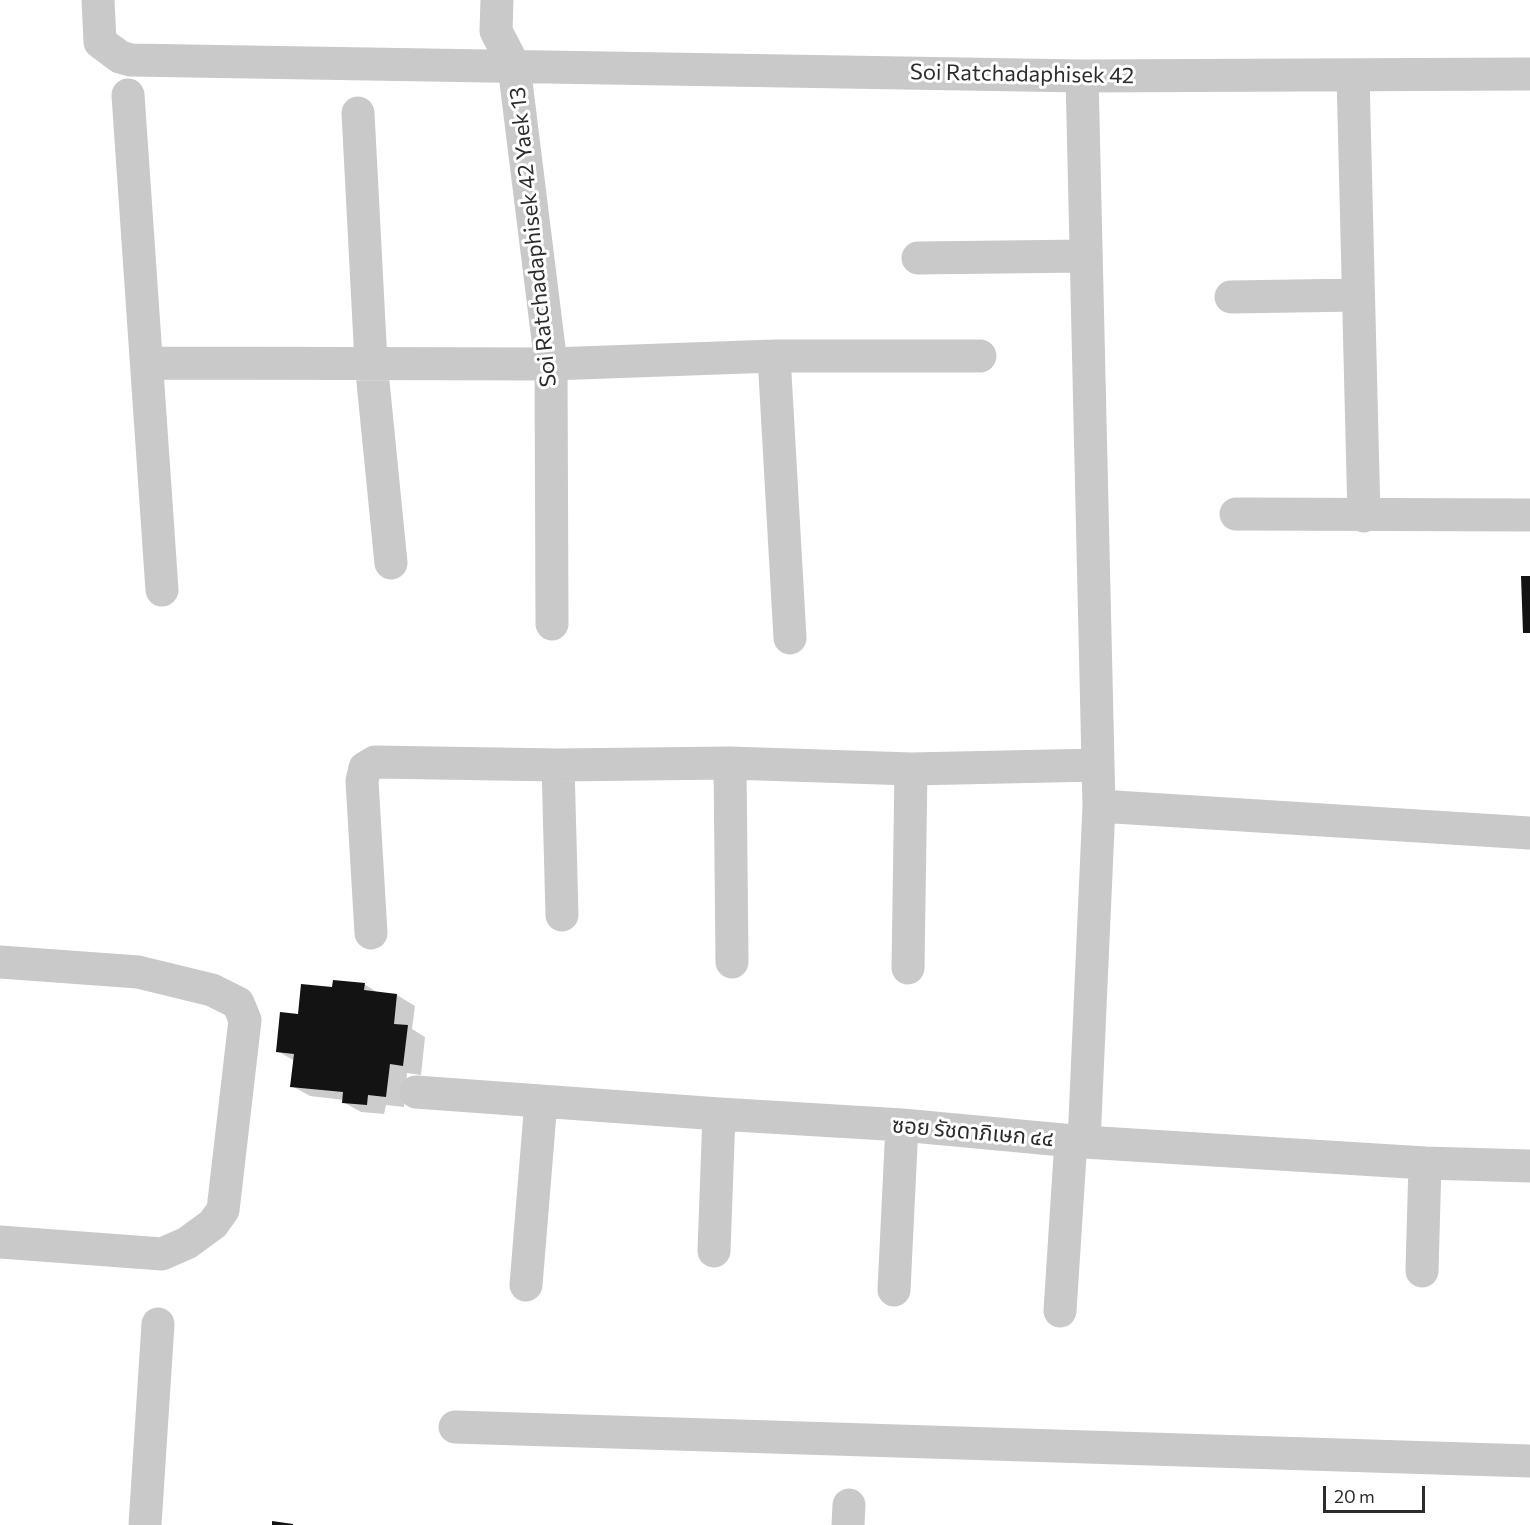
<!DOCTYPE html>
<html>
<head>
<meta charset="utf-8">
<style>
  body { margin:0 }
  #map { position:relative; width:1530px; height:1525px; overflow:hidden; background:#fff; font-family:Commissioner,sans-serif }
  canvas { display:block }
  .scale { position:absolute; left:1323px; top:1486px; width:102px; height:27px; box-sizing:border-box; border:3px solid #2c2c2c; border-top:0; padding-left:8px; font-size:18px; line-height:21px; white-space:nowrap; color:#2c2c2c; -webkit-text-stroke:4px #fff; paint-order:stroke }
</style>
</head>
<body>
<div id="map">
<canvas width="1530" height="1525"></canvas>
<div class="scale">20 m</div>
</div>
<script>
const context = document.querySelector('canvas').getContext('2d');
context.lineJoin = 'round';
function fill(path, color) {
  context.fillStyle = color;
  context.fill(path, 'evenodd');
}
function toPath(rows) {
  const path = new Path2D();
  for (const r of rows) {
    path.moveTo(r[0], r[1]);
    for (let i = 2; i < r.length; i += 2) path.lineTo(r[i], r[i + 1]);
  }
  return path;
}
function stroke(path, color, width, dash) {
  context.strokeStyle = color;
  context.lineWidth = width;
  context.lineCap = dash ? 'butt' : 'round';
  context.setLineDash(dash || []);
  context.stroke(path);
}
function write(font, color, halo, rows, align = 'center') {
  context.font = font + ' Commissioner,"Noto Sans Thai",sans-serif';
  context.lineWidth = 6;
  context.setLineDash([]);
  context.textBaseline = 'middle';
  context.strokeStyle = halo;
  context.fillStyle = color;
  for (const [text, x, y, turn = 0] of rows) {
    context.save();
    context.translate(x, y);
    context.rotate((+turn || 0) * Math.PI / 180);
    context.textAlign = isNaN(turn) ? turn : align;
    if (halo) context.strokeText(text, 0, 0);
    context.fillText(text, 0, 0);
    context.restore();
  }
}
fill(toPath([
  [364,984,380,994,397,995,415,1006,412,1029,425,1037,421,1075,407,1073,404,1107,386,1105,384,1114,361,1112,343,1102,344,1100,310,1096,292,1086,295,1061,277,1051,299,1015,333,989]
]), '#0003');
fill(toPath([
  [1521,576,1530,576,1530,633,1523,633],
  [333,980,365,983,364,990,397,994,394,1024,408,1025,403,1066,390,1064,386,1097,368,1095,367,1105,342,1103,343,1092,290,1087,294,1054,276,1052,280,1012,298,1014,301,984,332,987],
  [272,1521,293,1524,293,1525,272,1525]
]), '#131313');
stroke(toPath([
  [98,0,100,42,120,57,131,60,1082,76,1530,74],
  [497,0,496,31,514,66,551,364,552,624],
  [1353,75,1364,516],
  [1082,76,1099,806,1084,1142],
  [128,95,162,590],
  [358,113,371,362,391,563],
  [918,258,1086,256],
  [1231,297,1358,295],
  [774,356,790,638],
  [147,363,551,364,774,356,980,356],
  [1236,514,1530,515],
  [730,763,732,962],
  [558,765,562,915],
  [1099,806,1530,833],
  [371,933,362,781,365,768,375,762,558,765,730,763,911,769,1098,765],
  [0,962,138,972,212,990,238,1003,245,1020,223,1210,213,1224,187,1243,162,1254,0,1242],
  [908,968,911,769],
  [416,1092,719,1114,902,1125,1084,1142,1425,1163,1530,1166],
  [714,1251,719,1114],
  [1422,1271,1425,1163],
  [526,1285,541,1101],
  [894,1290,902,1125],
  [1060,1311,1071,1140],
  [455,1427,1530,1461],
  [145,1525,158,1324],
  [848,1525,849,1505]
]), '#c9c9c9', 33);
write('22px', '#2c2c2c', '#fff', [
  ["Soi Ratchadaphisek 42",1022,74,1],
  ["Soi Ratchadaphisek 42 Yaek 13",533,237,-96],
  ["ซอย รัชดาภิเษก ๔๔",973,1132,5]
]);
</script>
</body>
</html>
